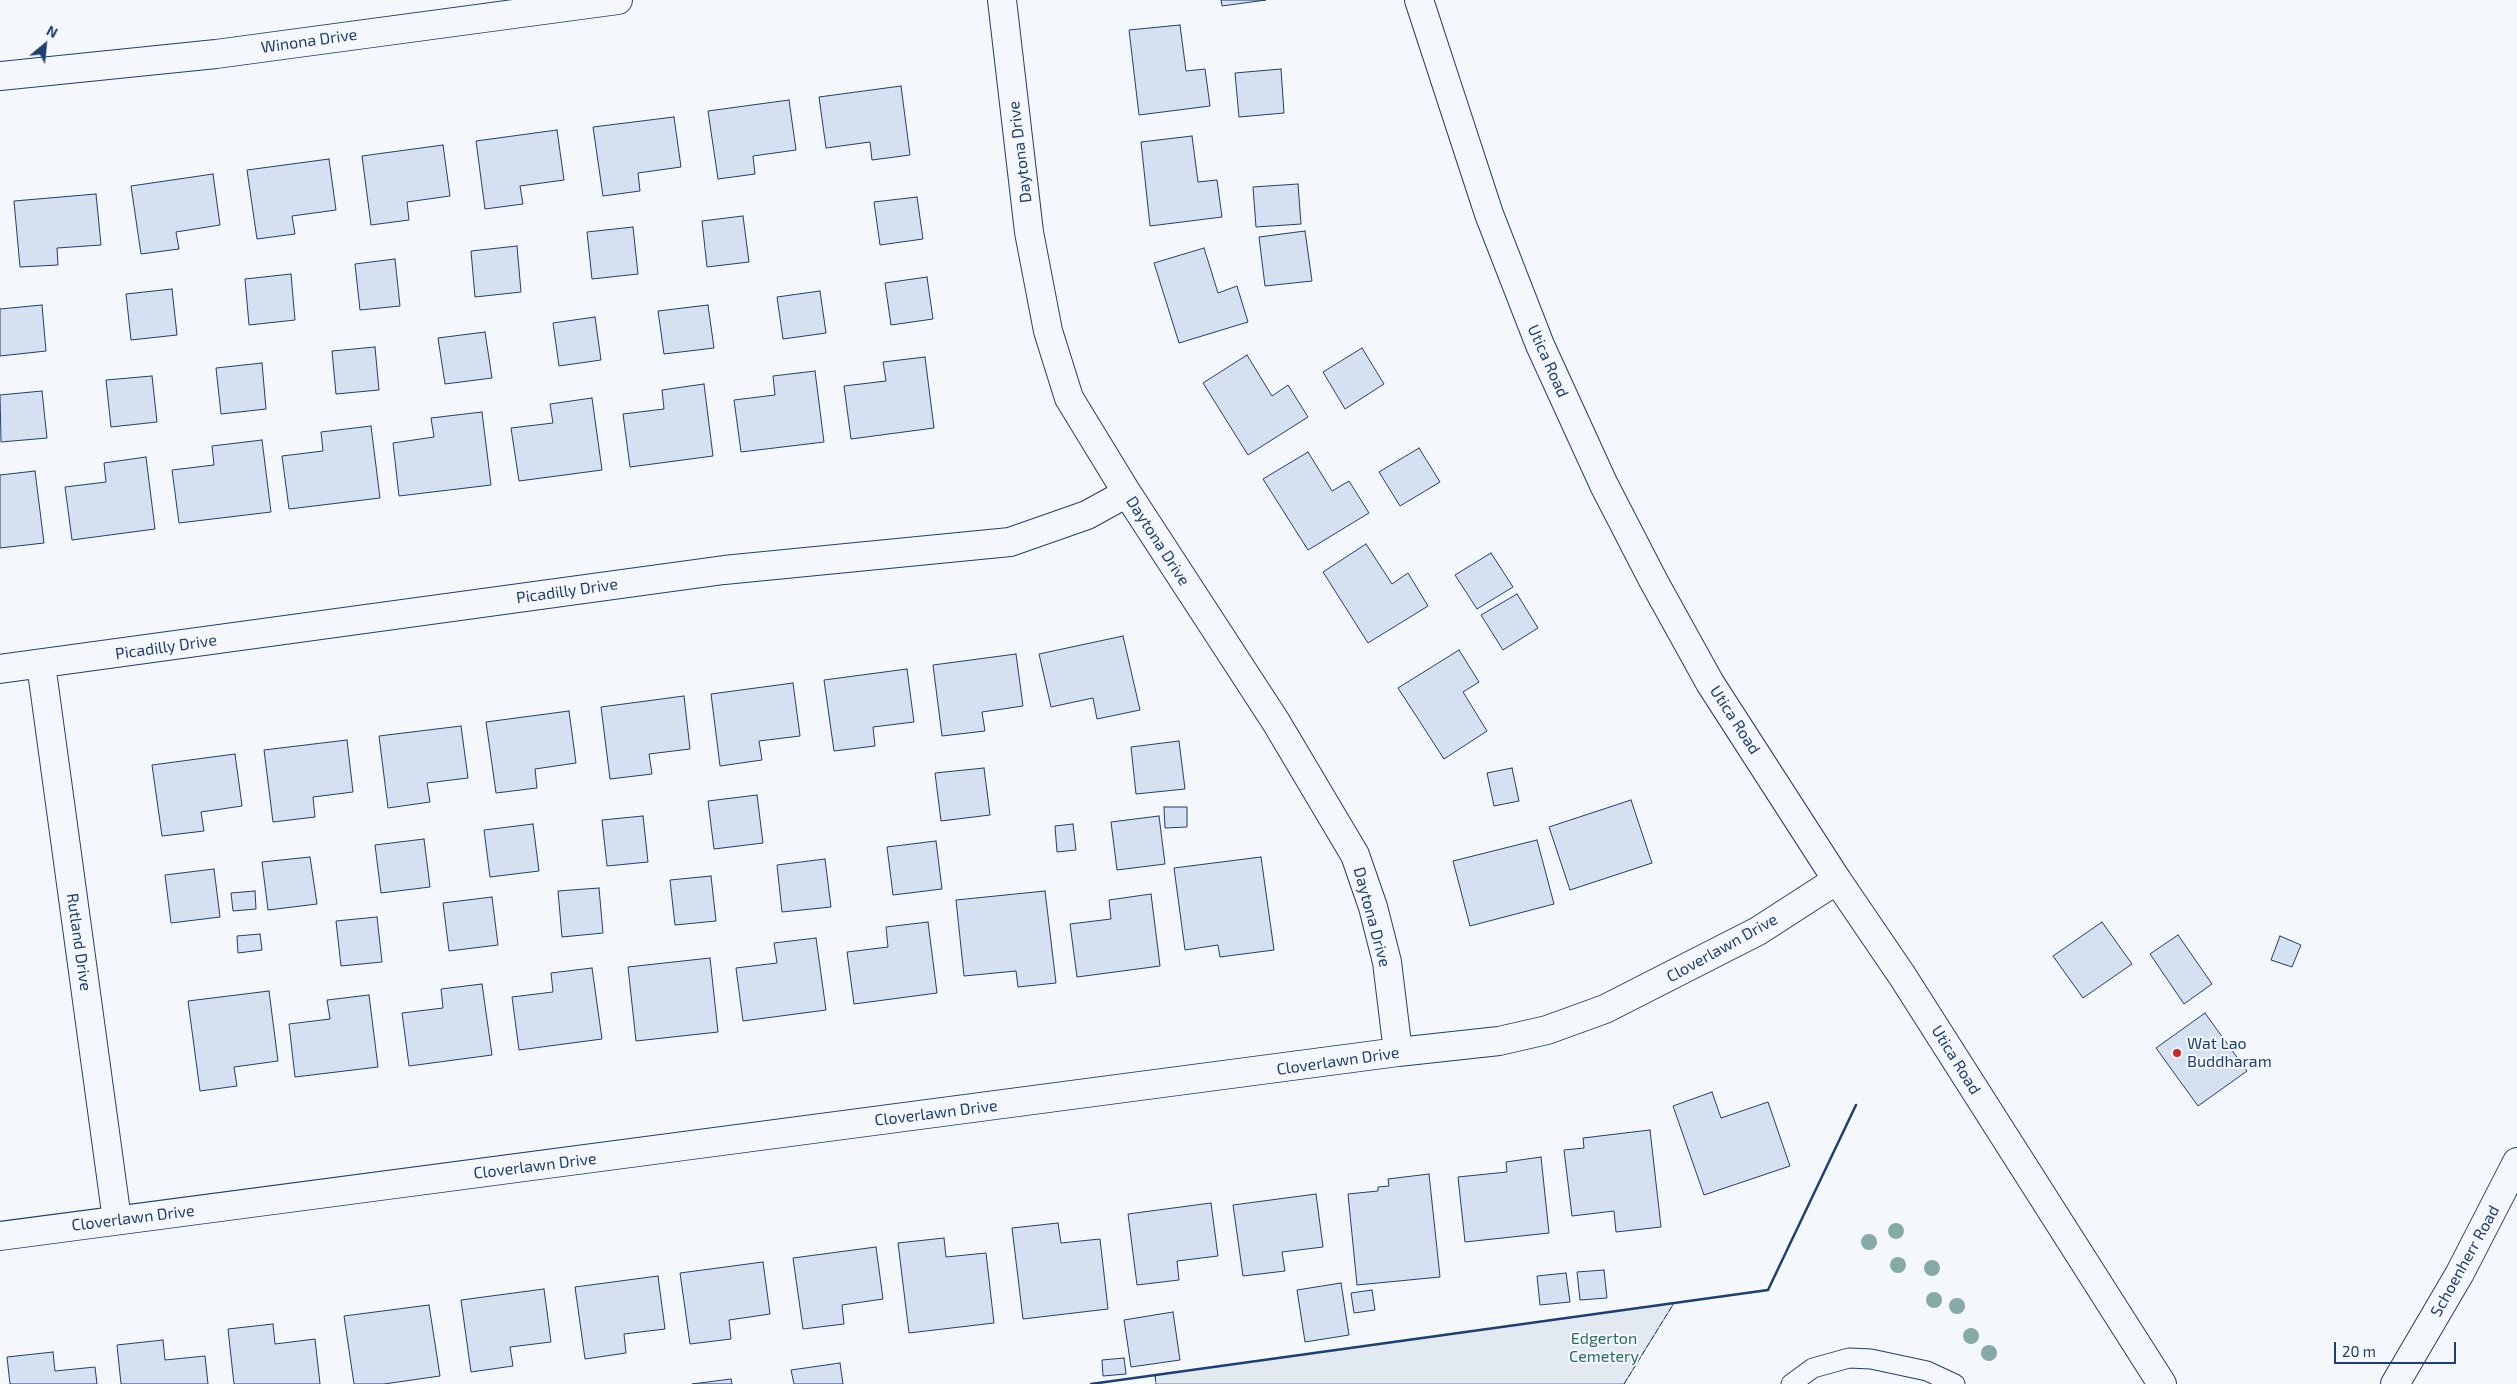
<!DOCTYPE html>
<html>
<head>
<meta charset="utf-8">
<style>
  body { margin:0 }
  #map { position:relative; width:2517px; height:1384px; overflow:hidden; background:#f4f7fb; font-family:"Exo 2",sans-serif }
  canvas { display:block }
  .north { position:absolute; left:20px; top:20px; width:50px; height:50px; -webkit-text-stroke:4px #f4f7fb; paint-order:stroke; rotate:28deg; font-size:14px; font-weight:700; line-height:20px; text-align:center; color:#1d3f73 }
  .north::after { content:''; display:block; margin:auto; width:18px; height:22px; background:#1d3f73; clip-path:polygon(50% 0,100% 100%,50% 72%,0 100%) }
  .scale { position:absolute; left:2334px; top:1342px; width:122px; height:22px; box-sizing:border-box; border:2px solid #1d3f73; border-top:0; padding-left:6px; font-size:15px; line-height:18px; white-space:nowrap; color:#1d3f73; -webkit-text-stroke:4px #f4f7fb; paint-order:stroke }
</style>
</head>
<body>
<div id="map">
<canvas width="2517" height="1384"></canvas>
<div class="north">N</div>
<div class="scale">20 m</div>
</div>
<script>
const context = document.querySelector('canvas').getContext('2d');
context.lineJoin = 'round';
function fill(path, color) {
  context.fillStyle = color;
  context.fill(path, 'evenodd');
}
function toPath(rows) {
  const path = new Path2D();
  for (const r of rows) {
    path.moveTo(r[0], r[1]);
    for (let i = 2; i < r.length; i += 2) path.lineTo(r[i], r[i + 1]);
  }
  return path;
}
function stroke(path, color, width, dash) {
  context.strokeStyle = color;
  context.lineWidth = width;
  context.lineCap = dash ? 'butt' : 'round';
  context.setLineDash(dash || []);
  context.stroke(path);
}
function write(font, color, halo, rows, align = 'center') {
  context.font = font + ' "Exo 2",sans-serif';
  context.lineWidth = 4;
  context.setLineDash([]);
  context.textBaseline = 'middle';
  context.strokeStyle = halo;
  context.fillStyle = color;
  for (const [text, x, y, turn = 0] of rows) {
    context.save();
    context.translate(x, y);
    context.rotate((+turn || 0) * Math.PI / 180);
    context.textAlign = isNaN(turn) ? turn : align;
    if (halo) context.strokeText(text, 0, 0);
    context.fillText(text, 0, 0);
    context.restore();
  }
}
const green = toPath([
  [1674,1303,1624,1384,1156,1384,1155,1375,1674,1303]
]);
fill(green, '#e3e9f0');
stroke(green, '#687fa3', 1);
const building = toPath([
  [1221,0,1266,0,1222,6,1221,0],
  [1180,25,1186,71,1205,69,1210,106,1139,115,1129,30,1180,25],
  [1281,69,1284,113,1239,117,1235,73,1281,69],
  [901,86,910,155,872,160,870,142,826,148,819,97,901,86],
  [789,100,796,150,753,156,755,174,718,179,708,111,789,100],
  [674,117,681,167,638,173,640,191,603,196,593,127,674,117],
  [557,130,564,180,520,186,523,204,485,209,476,141,557,130],
  [1192,136,1198,182,1217,180,1222,217,1150,226,1141,142,1192,136],
  [443,145,450,196,407,202,409,220,371,225,362,156,443,145],
  [329,159,336,210,292,216,295,234,257,239,247,170,329,159],
  [213,174,220,225,176,232,179,249,141,254,131,186,213,174],
  [1298,184,1301,224,1256,227,1253,187,1298,184],
  [96,194,101,245,57,248,58,265,20,267,14,201,96,194],
  [917,197,923,239,880,245,874,202,917,197],
  [743,216,749,262,707,267,702,221,743,216],
  [633,227,638,274,592,279,587,232,633,227],
  [1305,231,1312,281,1265,286,1259,237,1305,231],
  [517,246,521,292,475,297,471,251,517,246],
  [1204,248,1218,293,1237,286,1248,322,1179,343,1154,263,1204,248],
  [395,259,400,306,360,310,355,264,395,259],
  [291,274,295,320,249,325,245,279,291,274],
  [927,277,933,319,891,325,885,283,927,277],
  [172,289,177,335,131,340,126,294,172,289],
  [820,291,826,333,783,339,777,297,820,291],
  [42,305,46,351,0,356,0,309,42,305],
  [708,305,714,348,664,354,658,311,708,305],
  [595,317,601,360,559,366,553,323,595,317],
  [485,332,492,378,445,384,438,338,485,332],
  [375,347,379,390,336,394,332,351,375,347],
  [1362,348,1384,384,1345,409,1323,372,1362,348],
  [1247,355,1272,396,1288,385,1308,417,1248,455,1203,383,1247,355],
  [925,357,934,428,851,439,844,386,886,381,883,362,925,357],
  [262,363,266,409,221,414,216,368,262,363],
  [815,371,824,442,741,452,734,400,775,395,773,376,815,371],
  [152,376,157,422,111,427,106,380,152,376],
  [704,384,713,456,630,467,623,414,664,409,662,390,704,384],
  [42,391,47,438,1,442,0,395,42,391],
  [592,398,602,470,519,481,511,428,553,423,550,404,592,398],
  [482,412,491,485,399,496,393,443,434,437,431,418,482,412],
  [371,426,380,498,289,509,282,456,323,451,321,432,371,426],
  [262,440,271,512,179,523,172,470,214,465,212,446,262,440],
  [1419,448,1440,482,1400,506,1379,472,1419,448],
  [1308,452,1332,491,1349,481,1369,513,1308,550,1263,479,1308,452],
  [146,457,155,529,72,540,65,487,106,482,104,463,146,457],
  [35,471,44,543,0,548,0,475,35,471],
  [1366,544,1392,584,1408,573,1428,606,1368,643,1323,572,1366,544],
  [1491,553,1513,587,1477,609,1455,575,1491,553],
  [1517,594,1538,628,1503,650,1481,615,1517,594],
  [1123,636,1140,710,1097,719,1093,698,1051,707,1039,654,1123,636],
  [1459,650,1479,682,1463,692,1487,731,1444,759,1398,688,1459,650],
  [1016,654,1023,706,982,712,985,731,942,736,933,665,1016,654],
  [907,669,914,722,873,727,875,746,834,751,824,680,907,669],
  [793,683,800,736,759,741,762,760,720,766,711,694,793,683],
  [684,696,690,749,649,754,652,774,610,779,601,707,684,696],
  [569,711,576,763,535,769,537,788,496,793,486,722,569,711],
  [461,726,468,778,427,783,430,802,388,808,379,736,461,726],
  [347,740,353,792,313,797,315,817,273,822,264,750,347,740],
  [1179,741,1185,789,1136,794,1131,747,1179,741],
  [235,754,242,806,201,812,204,831,162,836,152,765,235,754],
  [984,768,990,815,941,821,935,773,984,768],
  [1512,768,1519,801,1494,806,1487,773,1512,768],
  [757,795,763,843,714,849,708,801,757,795],
  [1631,800,1652,863,1570,890,1549,827,1631,800],
  [1164,807,1187,807,1187,827,1165,828,1164,807],
  [643,816,648,862,607,866,602,820,643,816],
  [1159,816,1165,864,1117,870,1111,822,1159,816],
  [533,824,539,871,490,877,484,830,533,824],
  [1073,824,1076,850,1057,852,1055,826,1073,824],
  [424,839,430,887,381,893,375,845,424,839],
  [1537,840,1554,904,1470,926,1453,861,1537,840],
  [936,841,942,889,893,895,887,847,936,841],
  [310,857,317,904,268,910,262,862,310,857],
  [1261,857,1274,950,1220,957,1218,945,1185,950,1174,868,1261,857],
  [825,859,831,907,782,912,777,865,825,859],
  [214,869,220,917,171,923,165,875,214,869],
  [711,876,716,921,675,925,670,880,711,876],
  [599,888,603,933,562,937,558,891,599,888],
  [255,891,256,909,233,911,231,893,255,891],
  [1045,891,1056,983,1018,987,1016,971,964,976,956,900,1045,891],
  [1151,894,1160,966,1077,977,1070,924,1111,919,1109,900,1151,894],
  [492,897,498,945,449,951,443,903,492,897],
  [377,917,382,962,341,966,336,921,377,917],
  [928,922,937,993,854,1004,847,952,888,947,886,927,928,922],
  [2102,922,2132,964,2083,998,2053,956,2102,922],
  [260,934,262,950,238,953,237,936,260,934],
  [2178,935,2212,984,2184,1004,2150,954,2178,935],
  [2280,936,2301,945,2292,967,2271,960,2280,936],
  [816,938,826,1010,743,1021,736,968,777,963,774,943,816,938],
  [710,958,718,1032,636,1041,628,967,710,958],
  [592,968,602,1039,519,1050,512,997,553,992,551,973,592,968],
  [482,984,492,1055,409,1066,402,1013,443,1008,441,989,482,984],
  [269,991,278,1061,234,1067,237,1086,200,1091,188,1001,269,991],
  [369,995,378,1067,295,1077,289,1024,330,1019,327,1000,369,995],
  [2205,1013,2247,1071,2198,1106,2156,1048,2205,1013],
  [1712,1092,1721,1118,1768,1102,1790,1166,1704,1195,1673,1106,1712,1092],
  [1650,1130,1661,1227,1616,1232,1614,1211,1572,1216,1564,1150,1584,1148,1583,1138,1650,1130],
  [1541,1157,1549,1233,1465,1242,1458,1177,1507,1172,1506,1162,1541,1157],
  [1429,1174,1440,1277,1357,1285,1348,1194,1378,1191,1378,1187,1389,1186,1388,1179,1429,1174],
  [1316,1194,1323,1247,1282,1252,1285,1271,1243,1276,1233,1205,1316,1194],
  [1211,1203,1218,1256,1177,1261,1179,1280,1137,1285,1128,1214,1211,1203],
  [1058,1223,1061,1243,1100,1239,1108,1309,1023,1319,1012,1228,1058,1223],
  [944,1238,946,1257,986,1253,994,1323,909,1333,898,1243,944,1238],
  [876,1247,883,1299,842,1305,844,1324,803,1329,793,1258,876,1247],
  [763,1262,770,1314,729,1320,731,1339,690,1344,680,1273,763,1262],
  [1604,1270,1607,1298,1580,1300,1577,1272,1604,1270],
  [1566,1273,1570,1302,1540,1305,1537,1276,1566,1273],
  [658,1276,665,1329,624,1334,626,1353,585,1359,575,1287,658,1276],
  [1341,1283,1349,1335,1305,1342,1297,1290,1341,1283],
  [544,1289,551,1342,510,1347,513,1366,471,1372,461,1300,544,1289],
  [1372,1290,1375,1310,1354,1313,1351,1293,1372,1290],
  [429,1305,440,1376,384,1384,354,1384,344,1316,429,1305],
  [1173,1312,1180,1360,1131,1367,1124,1320,1173,1312],
  [273,1324,275,1344,315,1339,320,1384,234,1384,228,1329,273,1324],
  [163,1340,165,1360,205,1356,208,1384,121,1384,117,1345,163,1340],
  [53,1352,55,1371,95,1367,97,1384,10,1384,7,1357,53,1352],
  [1124,1358,1126,1374,1103,1376,1102,1360,1124,1358],
  [840,1363,843,1384,794,1384,791,1370,840,1363],
  [731,1379,732,1384,692,1384,731,1379]
]);
fill(building, '#d5e0f0');
stroke(building, '#1d3f73', 1);
const service = toPath([
  [1791,1384,1813,1368,1849,1358,1871,1359,1927,1371,1955,1384]
]);
const minor = toPath([
  [1002,0,1029,232,1048,331,1069,398,1127,493,1276,722,1355,855,1373,907,1387,962,1398,1052],
  [0,76,216,54,618,0],
  [41,664,117,1220],
  [0,669,724,570,1010,542,1087,515,1127,493],
  [0,1236,1398,1052,1499,1041,1547,1030,1605,1009,1758,931,1837,880]
]);
const tertiary = toPath([
  [1419,0,1489,214,1540,345,1604,485,1653,580,1710,683,1837,880,1903,977,2162,1384]
]);
const secondary = toPath([
  [2395,1384,2460,1273,2517,1162]
]);
stroke(service, '#1d3f73', 21);
stroke(minor, '#1d3f73', 30);
stroke(tertiary, '#1d3f73', 30);
stroke(secondary, '#1d3f73', 30);
stroke(service, '#f4f7fb', 19);
stroke(minor, '#f4f7fb', 28);
stroke(tertiary, '#f4f7fb', 28);
stroke(secondary, '#f4f7fb', 28);
stroke(toPath([
  [1155,1375,1156,1384],
  [1624,1384,1674,1303]
]), '#1d3f73', 1, [6, 2.5]);
stroke(toPath([
  [1091,1384,1768,1290,1856,1105]
]), '#1d3f73', 2.5);
context.fillStyle = '#86aba6';
for (const [x, y] of [
  [1896,1231],
  [1869,1242],
  [1898,1265],
  [1932,1268],
  [1934,1300],
  [1957,1306],
  [1971,1336],
  [1989,1353]
]) {
  context.beginPath();
  context.arc(x, y, 8, 0, 2 * Math.PI);
  context.fill();
}
for (const [x, y, r, color] of [
  [2177,1053,5,"#c62828"]
]) {
  const dot = new Path2D();
  dot.arc(x, y, r, 0, 2 * Math.PI);
  context.fillStyle = color;
  context.fill(dot);
  stroke(dot, '#f4f7fb', 2);
}
write('16px', '#1d3f73', '#f4f7fb', [
  ["Winona Drive",309,41,-8],
  ["Daytona Drive",1020,152,-97],
  ["Utica Road",1548,361,66],
  ["Daytona Drive",1158,541,57],
  ["Picadilly Drive",567,591,-8],
  ["Picadilly Drive",166,647,-8],
  ["Utica Road",1735,720,57],
  ["Daytona Drive",1372,917,75],
  ["Rutland Drive",79,942,82],
  ["Cloverlawn Drive",1722,948,-29],
  ["Utica Road",1956,1060,58],
  ["Cloverlawn Drive",1338,1061,-8],
  ["Cloverlawn Drive",936,1113,-7],
  ["Cloverlawn Drive",535,1166,-7],
  ["Cloverlawn Drive",133,1218,-7],
  ["Schoenherr Road",2465,1261,-61]
]);
write('16px', '#1d3f73', '#f4f7fb', [
  ["Wat Lao",2187,1044],
  ["Buddharam",2187,1062]
], 'left');
write('16px', '#2c6c60', '#f4f7fb', [
  ["Edgerton",1604,1339],
  ["Cemetery",1604,1357]
]);
</script>
</body>
</html>
